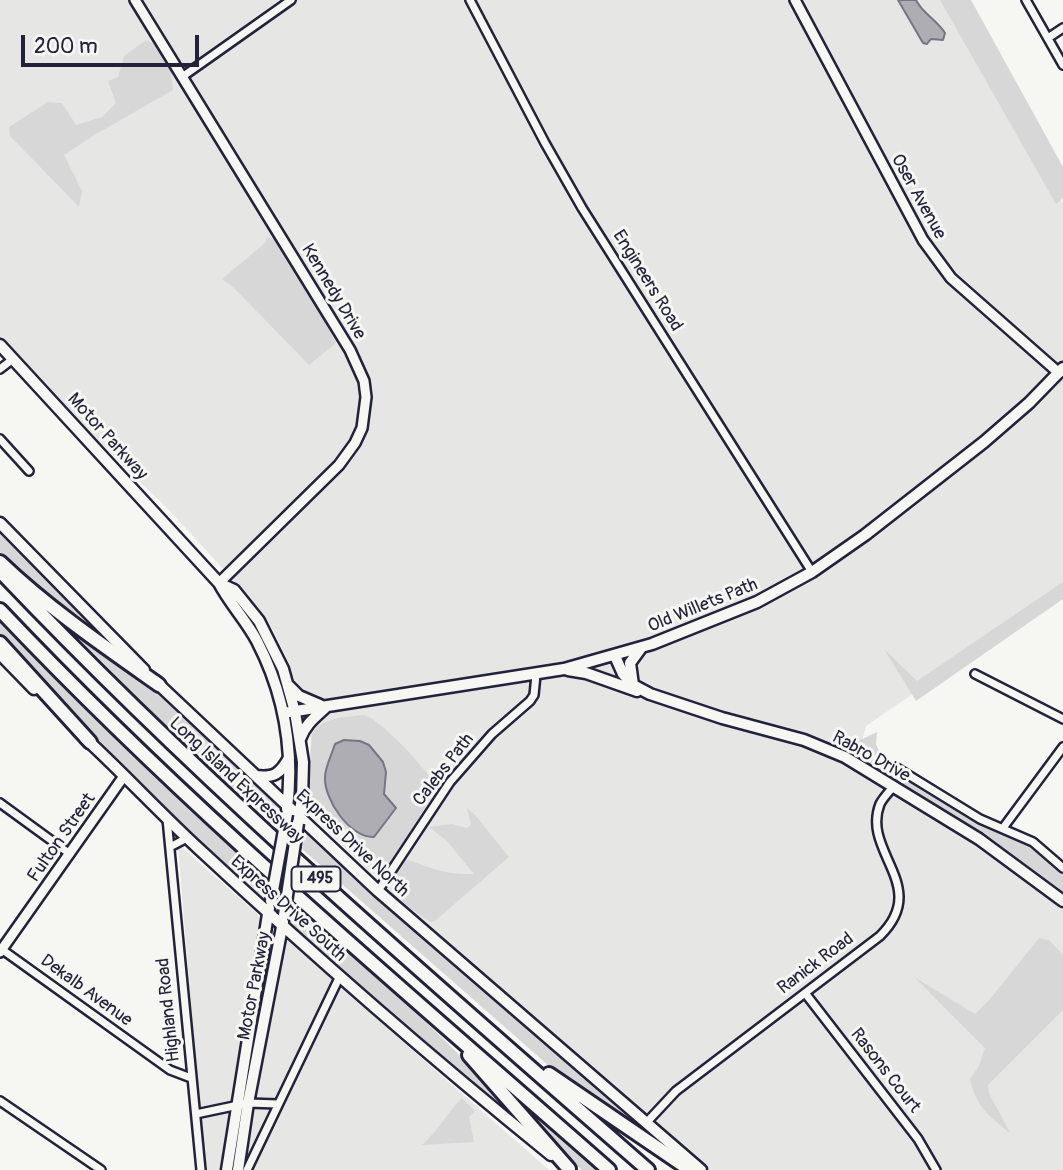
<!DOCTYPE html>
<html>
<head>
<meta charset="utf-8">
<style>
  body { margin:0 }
  #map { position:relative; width:1063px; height:1170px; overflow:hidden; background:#f6f6f2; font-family:Pangolin,sans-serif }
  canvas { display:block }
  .scale { position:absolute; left:21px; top:35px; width:178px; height:32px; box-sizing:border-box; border:4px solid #22223b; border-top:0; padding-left:9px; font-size:21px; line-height:24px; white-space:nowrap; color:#22223b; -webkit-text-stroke:5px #f6f6f2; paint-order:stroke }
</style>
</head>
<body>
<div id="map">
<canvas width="1063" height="1170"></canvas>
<div class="scale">200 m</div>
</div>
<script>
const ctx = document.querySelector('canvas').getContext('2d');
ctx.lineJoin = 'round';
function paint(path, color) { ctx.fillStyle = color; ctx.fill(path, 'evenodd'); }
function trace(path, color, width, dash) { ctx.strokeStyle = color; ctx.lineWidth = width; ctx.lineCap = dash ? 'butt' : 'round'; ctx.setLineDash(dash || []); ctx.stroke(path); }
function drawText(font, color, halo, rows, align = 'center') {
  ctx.font = font + ' Pangolin,sans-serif'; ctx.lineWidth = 6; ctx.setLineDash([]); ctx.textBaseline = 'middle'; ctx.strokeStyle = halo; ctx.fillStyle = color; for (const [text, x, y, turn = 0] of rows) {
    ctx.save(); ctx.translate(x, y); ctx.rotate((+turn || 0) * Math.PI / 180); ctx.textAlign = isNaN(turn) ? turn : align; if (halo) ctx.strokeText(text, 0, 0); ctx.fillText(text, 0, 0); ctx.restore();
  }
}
paint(new Path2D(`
  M0 0H958L1063 204V591L866 726 856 766 1002 860 1063 908V1170H710L393 894 306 811 311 740 289 663 272 628 250 598 170 511 0 345Z
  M178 844 549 1170H204Z`), '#e6e6e4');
paint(new Path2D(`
  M940 0H971L1063 167V198L1056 204Z
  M146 40 157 45 171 72 173 90 96 134 64 155 82 191 79 207 10 136 9 127 48 102 62 103 76 125 102 117 116 103 108 81 118 77 124 56Z
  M267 237 275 239 303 282 336 343 309 365 234 288 222 279 265 243Z
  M0 528 105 638 103 640 39 590 0 552Z
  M1063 582V599L916 701 884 649 917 681Z
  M42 602 162 695 274 803 278 807 276 826 206 765Z
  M0 621 89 713 254 869 255 874 266 884 264 899 183 828 99 745 0 637Z
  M364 715C379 718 431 773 437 788L389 865 378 872 367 866 310 810 308 796 312 734C322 717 346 717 364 715Z
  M877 732 876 744 881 756 1031 847 1063 875V894L1004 850 867 763 840 743H854Z
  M467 808 476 816 509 857 436 920 431 922C406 906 380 890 401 860L405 859C432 868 445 875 474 874L447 841 429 827 452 824 467 828 471 825Z
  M305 834H310L671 1151 613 1114 548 1065 302 849Z
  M293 908C376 972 453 1044 523 1122L521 1124 311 945 290 926Z
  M1039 938 1049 940 1063 955V1010L988 1085 989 1093 1010 1133C989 1116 976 1107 970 1079L979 1066 985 1048 914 977 975 1014 990 999Z
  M462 1098 475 1111 469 1117 474 1142 422 1145C438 1131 447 1113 462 1098Z
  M516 1100 598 1170H582L560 1152Z`), '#d7d7d7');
const water = new Path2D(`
  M898 0H916C922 13 937 20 945 33L943 40 931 39 927 44 923 43Z
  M344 740 360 741 369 745 383 762 386 772 384 794 396 808 374 837C350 838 324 800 325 777 325 767 332 754 335 744Z`);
paint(water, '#adadb3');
trace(water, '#757583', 2);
const minor = new Path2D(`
  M470 0 545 143 582 208 812 572
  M1026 0 1063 65
  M1048 38 1063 28
  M182 77 291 0
  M0 369 13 359
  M0 439 29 471
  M975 674 1063 719
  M897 768 980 819 1033 842 1063 868
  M0 803 70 854
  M167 819 201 1170
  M1003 828 1063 747
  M170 847 187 838
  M378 891 450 782 492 734 530 701 534 695 536 675
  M0 948 170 1070 191 1078
  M805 993 918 1139 936 1170
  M0 1101 101 1170
  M196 1114 248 1103 278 1104
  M647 1122 676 1091 880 936C931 886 861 852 880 804 883 798 889 792 893 787
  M247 1170 339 978`);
const tertiary = new Path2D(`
  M135 0 350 350 364 381 366 397 362 428 355 443 339 465 219 583
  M795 0 923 240 951 278 1059 373
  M0 952 124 776`);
const secondary = new Path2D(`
  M0 345 219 583C230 604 246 620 257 641 284 693 294 751 287 809
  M0 523 144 670
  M219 583 234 590 259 621 283 669 295 712 303 762 302 799 298 821
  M0 654 34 689
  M615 656 623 674 633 685 650 694 722 718 804 740 845 757 979 839 1063 901
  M568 670 586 673 637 691
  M155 681 378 891 701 1170
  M633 685 630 663 641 648
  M289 686 299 696 320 705
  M283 713 564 669 652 644 757 602 812 572 865 535 984 442 1029 403 1063 368
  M85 738C124 774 160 813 199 849 313 955 430 1057 551 1155
  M300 739C305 725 314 718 325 708
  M256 776C274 778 280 774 289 758
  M227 1170 269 908
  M238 1170 248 1103 283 922`);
const motorway = new Path2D(`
  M0 562C48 608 105 647 159 685
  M0 571C203 785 426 976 648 1170
  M0 610C190 811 402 988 609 1170
  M0 643 90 742
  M469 1055 569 1169
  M549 1074 690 1170`);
trace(minor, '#22223b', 12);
trace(tertiary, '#22223b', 14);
trace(secondary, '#22223b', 15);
trace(motorway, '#22223b', 18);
trace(minor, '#f6f6f2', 7);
trace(tertiary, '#f6f6f2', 9);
trace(secondary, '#f6f6f2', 10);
trace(motorway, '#f6f6f2', 12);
const secondaryBridge = new Path2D(`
  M271 901 287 814
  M284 915 298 823`);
trace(secondaryBridge, '#22223b', 15, []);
trace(secondaryBridge, '#f6f6f2', 10);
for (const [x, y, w] of [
  [316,879,49]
]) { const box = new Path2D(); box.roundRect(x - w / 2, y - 12.5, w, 25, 5); ctx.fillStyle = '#f6f6f2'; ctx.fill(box); trace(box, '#22223b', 2); }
drawText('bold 16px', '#22223b', null, [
  ["I 495",316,879]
]);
drawText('18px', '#22223b', '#f6f6f2', [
  ["Oser Avenue",918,197,61],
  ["Engineers Road",647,281,58],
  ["Kennedy Drive",333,292,59],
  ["Motor Parkway",107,437,48],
  ["Old Willets Path",703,606,-22],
  ["Rabro Drive",871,757,29],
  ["Calebs Path",444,770,-52],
  ["Long Island Expressway",236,781,43],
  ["Fulton Street",62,838,-55],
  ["Express Drive North",352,844,43],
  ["Express Drive South",288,909,42],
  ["Ranick Road",816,964,-37],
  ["Motor Parkway",255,986,-79],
  ["Dekalb Avenue",86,991,36],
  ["Highland Road",169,1010,-96],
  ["Rasons Court",885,1071,52]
]);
</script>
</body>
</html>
